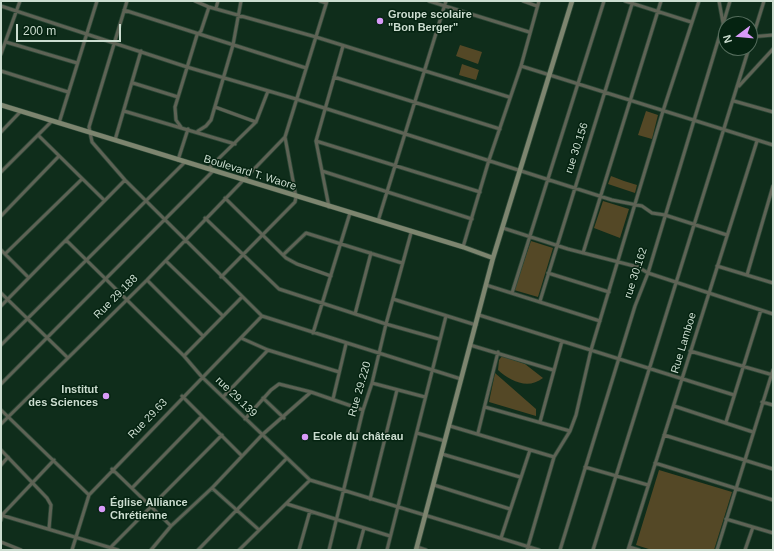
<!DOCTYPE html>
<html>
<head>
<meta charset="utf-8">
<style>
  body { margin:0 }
  #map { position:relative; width:774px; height:551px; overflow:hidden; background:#0f2d1b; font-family:Helvetica,sans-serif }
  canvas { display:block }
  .frame { position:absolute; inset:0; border:2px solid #ccddd0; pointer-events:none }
  .north { position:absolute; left:718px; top:16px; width:40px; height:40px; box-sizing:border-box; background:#052311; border:1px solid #556d5d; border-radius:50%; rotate:254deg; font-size:11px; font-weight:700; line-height:16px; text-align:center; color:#ccddd0 }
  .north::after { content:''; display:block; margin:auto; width:14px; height:18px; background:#d89af8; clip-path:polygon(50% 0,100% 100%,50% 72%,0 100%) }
  .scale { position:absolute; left:16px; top:24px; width:105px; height:18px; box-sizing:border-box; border:2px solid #ccddd0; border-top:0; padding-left:5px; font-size:12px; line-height:14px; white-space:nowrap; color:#ccddd0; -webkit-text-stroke:3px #052311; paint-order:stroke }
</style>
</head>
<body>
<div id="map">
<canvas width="774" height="551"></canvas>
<div class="frame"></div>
<div class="north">N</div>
<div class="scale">200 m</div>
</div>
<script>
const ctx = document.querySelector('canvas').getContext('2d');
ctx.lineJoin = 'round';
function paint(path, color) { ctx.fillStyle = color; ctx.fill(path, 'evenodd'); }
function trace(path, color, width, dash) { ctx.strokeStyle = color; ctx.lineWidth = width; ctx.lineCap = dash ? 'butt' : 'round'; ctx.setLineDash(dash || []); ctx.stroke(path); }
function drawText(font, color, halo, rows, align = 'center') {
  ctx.font = font + ' Helvetica,sans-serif'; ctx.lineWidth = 3; ctx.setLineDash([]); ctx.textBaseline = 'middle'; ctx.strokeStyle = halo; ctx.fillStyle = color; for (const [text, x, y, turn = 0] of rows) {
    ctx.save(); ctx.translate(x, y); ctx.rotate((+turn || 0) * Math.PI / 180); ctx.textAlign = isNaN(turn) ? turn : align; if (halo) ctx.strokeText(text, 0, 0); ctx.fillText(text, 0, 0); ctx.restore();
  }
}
paint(new Path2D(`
  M460 45 482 52 478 64 456 56Z
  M462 64 479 70 476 80 459 75Z
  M646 111 658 115 652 139 638 135Z
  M611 176 624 181 623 184 624 181 637 185 635 193 608 184Z
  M603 201 629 209 620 238 594 228Z
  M531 241 553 248 538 297 514 290Z
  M502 356 525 364 543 378C528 390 510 381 498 370L499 360Z
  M495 373 536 409V416L489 402Z
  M659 470 732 492 714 550H652L636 545Z`), '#544826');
const street = new Path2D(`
  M127 1 89 127 92 142 125 180 262 316 461 379
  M195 1 209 7 316 37 509 97
  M320 1 326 3
  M429 1 529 32
  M523 1 537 6
  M625 1 691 22
  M719 1 723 23 726 28
  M1 6 187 67 296 99 612 200 642 206 652 213 665 215 727 235
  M216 8 218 1
  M124 10 306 68
  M750 37 773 35
  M6 42 77 63
  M750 46 764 1
  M1 54 20 1
  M521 66 773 145
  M1 71 68 92
  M334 77 500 129
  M133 83 178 97
  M739 86 773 49
  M734 101 773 112
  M215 107 256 122
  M124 111 235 144
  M59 123 97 1
  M181 127 176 120 175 107 197 35 201 31 209 7
  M198 131 206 126 211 120 233 45 241 1
  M1 132 21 111
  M38 135 104 200
  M115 140 141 51
  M316 141 480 192
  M178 160 188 129
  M208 169 256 122 268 91
  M322 171 472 219
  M1 172 52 121
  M225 198 286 258 297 264 331 276
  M329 207 316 141 343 46
  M1 216 59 156
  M205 218 279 289 386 324 439 339
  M378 221 446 1
  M503 228 568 249 638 267 648 273 773 314
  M66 240 184 356 202 377 310 480 539 550
  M463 247 489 160 521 66 539 1
  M1 250 28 277
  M583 253 661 1
  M5 254 82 179
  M283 255 306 233 402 263
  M166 261 223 316
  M717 266 773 283
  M548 273 609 292
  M747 275 773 186
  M221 277 295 202 296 197 285 137 327 1
  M147 280 203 336
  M486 285 600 321
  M1 293 68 358
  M512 293 604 1
  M393 299 476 325
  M540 301 633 1
  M1 306 125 180
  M355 314 371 253
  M479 315 734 395
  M313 333 350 213
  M241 338 268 350 339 372
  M1 345 185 162
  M470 345 553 370
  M690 351 773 375
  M184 356 242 297
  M372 383 425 397
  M1 384 213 171
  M182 396 242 456
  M223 397 268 350
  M263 398 284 418
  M333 399 346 344
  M762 402 773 405
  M674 406 753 432
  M485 407 570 431
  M1 410 89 495
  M245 419 271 390 279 384 311 392
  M540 422 562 341
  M726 422 761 310
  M1 424 147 280 285 137
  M450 426 554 457
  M417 433 445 441
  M478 433 498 352
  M664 435 773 469
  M1 450 47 498 51 505 49 529
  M442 454 520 477
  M655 463 773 500
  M1 465 8 457
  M585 467 648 485
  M112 469 171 526
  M434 485 510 509
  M132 488 202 416
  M212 488 258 529
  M370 499 397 390
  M287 504 390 536
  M1 515 118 550
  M726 519 773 533
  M1 520 2 515 54 460
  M501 538 530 450
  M1 542 21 550
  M417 547 426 550
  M629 547 639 550
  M110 548 222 435
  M72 550 89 495 262 316
  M151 550 171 526 212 488 262 435 311 392 363 410
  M198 550 287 458
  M239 550 310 480
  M299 550 310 511
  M329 550 363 410 372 383 386 324 411 233
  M358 550 364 528
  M387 550 446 316
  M527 550 554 457 570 431 576 415 591 350 663 111 699 1
  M560 550 635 306 648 273 730 1
  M593 550 749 48
  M628 550 757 141
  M717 550 773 370
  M745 550 753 527`);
const secondary = new Path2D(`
  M1 105 463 247 493 258
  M416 550 493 258 572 1`);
trace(street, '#2d4938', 4.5);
trace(secondary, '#2d4938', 6);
trace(street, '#5e6355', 3);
trace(secondary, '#7d856f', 4.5);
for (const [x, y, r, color] of [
  [380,21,4,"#d89af8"],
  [106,396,4,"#d89af8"],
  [305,437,4,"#d89af8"],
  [102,509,4,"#d89af8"]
]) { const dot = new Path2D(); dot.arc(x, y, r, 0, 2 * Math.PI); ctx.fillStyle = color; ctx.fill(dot); trace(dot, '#052311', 1.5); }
drawText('bold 11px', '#ccddd0', '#052311', [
  ["Groupe scolaire",388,15],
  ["\"Bon Berger\"",388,28],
  ["Institut",98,390,"right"],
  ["des Sciences",98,403,"right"],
  ["Ecole du château",313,437],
  ["Église Alliance",110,503],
  ["Chrétienne",110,516]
], 'left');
drawText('11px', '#ccddd0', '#052311', [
  ["rue 30.156",577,148,-72],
  ["Boulevard T. Waore",250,173,17],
  ["rue 30.162",636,273,-72],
  ["Rue 29.188",116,297,-45],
  ["Rue Lamboe",684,343,-73],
  ["Rue 29.220",360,389,-74],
  ["rue 29.139",236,397,44],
  ["Rue 29.63",148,419,-46]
]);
</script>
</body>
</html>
